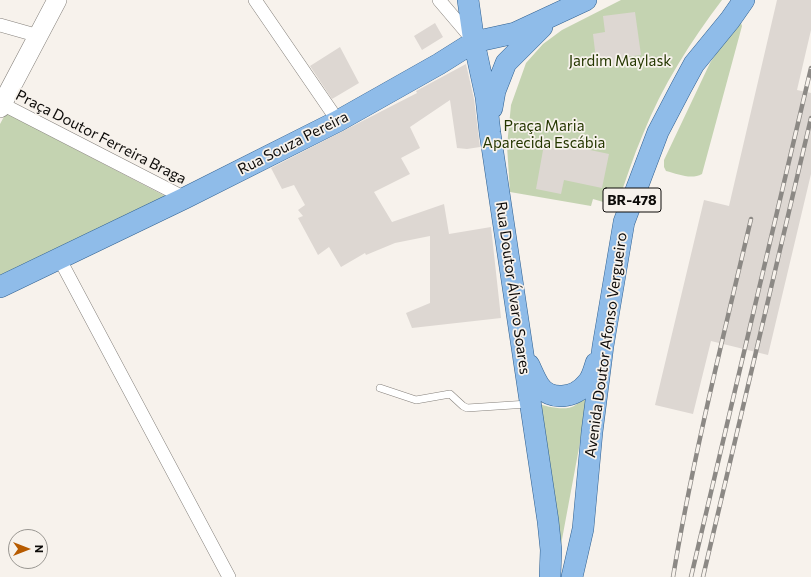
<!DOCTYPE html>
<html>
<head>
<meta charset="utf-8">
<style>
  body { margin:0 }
  #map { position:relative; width:811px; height:577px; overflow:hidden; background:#f7f2ec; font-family:Commissioner,sans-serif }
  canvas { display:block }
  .north { position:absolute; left:8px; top:529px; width:40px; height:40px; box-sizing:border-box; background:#f7f2ec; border:1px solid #999691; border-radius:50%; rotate:90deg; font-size:11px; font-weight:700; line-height:16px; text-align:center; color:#0d0b09 }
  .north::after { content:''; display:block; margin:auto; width:14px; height:18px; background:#b75b00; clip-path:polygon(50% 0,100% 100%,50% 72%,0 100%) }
</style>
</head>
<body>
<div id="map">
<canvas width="811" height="577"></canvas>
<div class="north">N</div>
</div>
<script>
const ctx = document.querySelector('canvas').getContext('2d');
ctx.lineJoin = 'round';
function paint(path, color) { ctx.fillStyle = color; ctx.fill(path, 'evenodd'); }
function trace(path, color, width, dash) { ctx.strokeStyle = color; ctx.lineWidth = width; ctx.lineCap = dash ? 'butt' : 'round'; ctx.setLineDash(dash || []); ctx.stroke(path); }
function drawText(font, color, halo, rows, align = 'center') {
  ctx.font = font + ' Commissioner,sans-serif'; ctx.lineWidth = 3.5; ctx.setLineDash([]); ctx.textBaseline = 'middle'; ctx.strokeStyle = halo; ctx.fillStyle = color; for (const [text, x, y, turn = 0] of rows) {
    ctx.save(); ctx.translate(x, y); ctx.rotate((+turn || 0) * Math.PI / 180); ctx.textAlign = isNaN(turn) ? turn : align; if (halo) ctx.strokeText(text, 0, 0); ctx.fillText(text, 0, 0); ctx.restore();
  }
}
paint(new Path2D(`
  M621 0H722C691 41 662 86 643 134 633 157 625 182 617 206L593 199 591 206 510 192 507 146 511 105 526 63 543 44 562 30Z
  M737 22 741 23 742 26 702 174C691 180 678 174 666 171L664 167V160L710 63Z
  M6 113 169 198 0 278V124Z
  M589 394 555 577 537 403C546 407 566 411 574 406 579 403 584 398 589 394Z`), '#c4d3b1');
paint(new Path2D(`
  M777 0H811V30L797 90 811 93V174L768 355 711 341 693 414 655 405 704 200 729 206Z
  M635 12 641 55 616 58 617 65 597 68 593 34 605 32 603 16Z
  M435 23 443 37 422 50 414 36Z
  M340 47 359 83 332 99 310 66Z
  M466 64 474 99 480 147 467 149 457 148 450 100 410 127 420 148 401 158 410 174 374 192 392 222 444 204 449 234 491 227 501 318 412 328 406 313 430 303V236L395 243 366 255 365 253 341 267 329 247 318 255 298 218 303 216 298 210 305 205 294 185 282 189 271 168 417 93 416 91Z
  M545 139 571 144V146L609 154 602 188 564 180 561 194 536 189Z`), '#ddd7d2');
const lane = new Path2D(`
  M380 388 416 400 450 394 463 406 467 408 528 404`);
const street = new Path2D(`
  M255 0 338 121
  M439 0 473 40
  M0 25 39 36
  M2 104 185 198
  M59 258 229 577`);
const secondary = new Path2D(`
  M0 108 57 0`);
const primary = new Path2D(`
  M468 0 474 42 486 97 490 133 548 521 551 550 550 577
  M492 108 495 91 506 63 542 27
  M0 287 185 198 338 121 439 64 474 42 515 33 586 0
  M529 365C532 371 535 379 539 385 550 402 575 398 587 383 592 378 594 369 596 363
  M572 577 583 529 592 432 603 346 624 222 658 132 681 88 694 64 730 20 744 0`);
trace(lane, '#85807b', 8);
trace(street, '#85807b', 14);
trace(secondary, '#85807b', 20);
trace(primary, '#316191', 22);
trace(lane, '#fff', 7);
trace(street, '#fff', 13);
trace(secondary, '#fff', 19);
trace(primary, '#8fbce9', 21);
const rail = new Path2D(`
  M673 577C693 457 723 338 751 219
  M691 577 811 68
  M703 577 811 118`);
trace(rail, '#8c8985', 4.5);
trace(rail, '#f7f2ec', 3, [9]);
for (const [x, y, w] of [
  [632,200,58]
]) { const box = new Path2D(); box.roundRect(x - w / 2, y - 12, w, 24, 3); ctx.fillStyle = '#f7f2ec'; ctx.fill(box); trace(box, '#0d0b09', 1); }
drawText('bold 14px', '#0d0b09', null, [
  ["BR-478",632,200]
]);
drawText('15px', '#253700', '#f7f2ec', [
  ["Jardim Maylask",620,61],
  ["Praça Maria",544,126],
  ["Aparecida Escábia",544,143]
]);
drawText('15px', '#0d0b09', '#f7f2ec', [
  ["Praça Doutor Ferreira Braga",101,137,27],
  ["Rua Souza Pereira",293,143,-27],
  ["Rua Doutor Álvaro Soares",513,288,82],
  ["Avenida Doutor Afonso Vergueiro",606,345,-82]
]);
</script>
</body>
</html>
